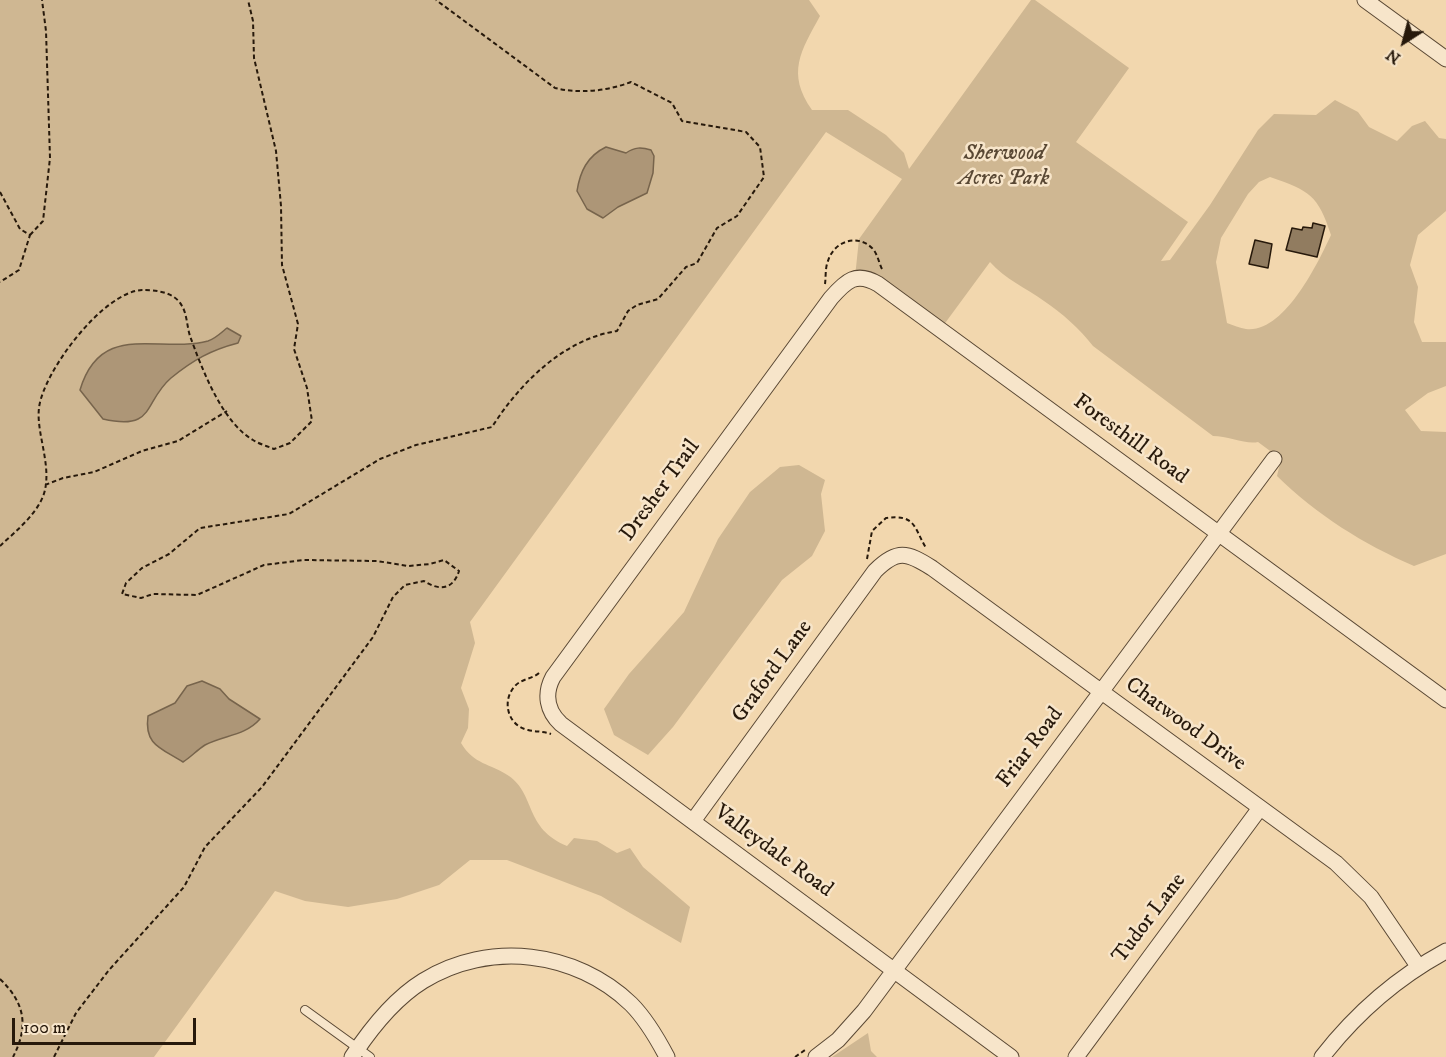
<!DOCTYPE html>
<html>
<head>
<meta charset="utf-8">
<style>
  body { margin:0 }
  #map { position:relative; width:1446px; height:1057px; overflow:hidden; background:#f2d7ae; font-family:"IM FELL DW Pica",serif }
  canvas { display:block }
  .north { position:absolute; left:1374px; top:12px; width:60px; height:60px; -webkit-text-stroke:4px #f7e5ca; paint-order:stroke; rotate:216deg; font-size:16px; font-weight:700; line-height:24px; text-align:center; color:#27190b }
  .north::after { content:''; display:block; margin:auto; width:21px; height:27px; background:#27190b; clip-path:polygon(50% 0,100% 100%,50% 72%,0 100%) }
  .scale { position:absolute; left:12px; top:1018px; width:184px; height:27px; box-sizing:border-box; border:3px solid #27190b; border-top:0; padding-left:8px; font-size:18px; line-height:21px; white-space:nowrap; color:#27190b; -webkit-text-stroke:4px #f7e5ca; paint-order:stroke }
</style>
</head>
<body>
<div id="map">
<canvas width="1446" height="1057"></canvas>
<div class="north">N</div>
<div class="scale">100 m</div>
</div>
<script>
const ctx = document.querySelector('canvas').getContext('2d');
ctx.lineJoin = 'round';
function paint(path, color) { ctx.fillStyle = color; ctx.fill(path, 'evenodd'); }
function trace(path, color, width, dash) { ctx.strokeStyle = color; ctx.lineWidth = width; ctx.lineCap = dash ? 'butt' : 'round'; ctx.setLineDash(dash || []); ctx.stroke(path); }
function drawText(font, color, halo, rows, align = 'center') {
  ctx.font = font + ' "IM FELL DW Pica",serif'; ctx.lineWidth = 5; ctx.setLineDash([]); ctx.textBaseline = 'middle'; ctx.strokeStyle = halo; ctx.fillStyle = color; for (const [text, x, y, turn = 0] of rows) {
    ctx.save(); ctx.translate(x, y); ctx.rotate((+turn || 0) * Math.PI / 180); ctx.textAlign = isNaN(turn) ? turn : align; if (halo) ctx.strokeText(text, 0, 0); ctx.fillText(text, 0, 0); ctx.restore();
  }
}
paint(new Path2D(`
  M0 0H809L820 16C801 51 786 73 812 110H848L886 135 904 153 909 169 1031 0H1035L1129 68 1076 142 1188 222 1161 261 1170 260 1210 205 1258 130 1274 114 1316 115 1335 100 1358 112 1369 127 1397 141 1412 126 1425 121 1439 138 1446 139V211L1418 235 1410 265 1418 287 1414 322 1422 342H1446V386L1428 393 1405 410 1421 431 1446 432V554L1414 566C1363 544 1317 515 1277 476L1281 459 1258 442C1247 445 1228 436 1213 436L1093 346C1080 329 1062 313 1044 301 1026 288 1005 279 990 262L940 330 855 277 859 239 902 179 826 132 470 622 475 643 461 688 469 709 468 728 461 743C474 765 490 763 509 776 536 795 524 828 567 846L574 838 597 841 617 853 630 848 643 867 690 907 681 943 601 896 507 860H470L439 885 397 899 348 907 305 901 275 891 154 1057H0ZM1270 177C1310 191 1318 195 1331 235 1318 263 1284 334 1246 329 1240 328 1233 325 1227 323L1216 262 1221 238 1248 194 1259 182Z
  M799 465 825 480 821 494 825 531 812 556 782 580 673 727 648 755 614 735 604 709 629 674 684 612 718 539 750 492 780 467Z
  M868 1033 871 1051 877 1057H832Z`), '#cfb792');
const water = new Path2D(`
  M606 147 626 153C635 147 641 147 651 150L654 156 653 173 647 193 618 207 603 218 587 209 577 191C580 172 587 156 606 147Z
  M227 328 241 336 238 343C211 350 193 360 171 378 143 402 156 431 103 419L80 390C101 320 158 354 208 341 215 339 222 332 227 328Z
  M202 681 220 689 229 699 260 719C245 736 224 735 205 745 197 750 191 757 183 762 161 748 144 745 148 716L175 703 187 686Z`);
paint(water, '#ad9677');
trace(water, '#77644c', 1.5);
const building = new Path2D(`
  M1313 223 1325 226 1317 257 1286 250 1292 228 1302 230 1303 227 1312 228Z
  M1255 240 1272 244 1268 268 1249 264Z`);
paint(building, '#917c60');
trace(building, '#27190b', 1.5);
const service = new Path2D(`
  M305 1010 370 1057`);
const minor = new Path2D(`
  M1365 0 1446 59
  M693 821 875 571C897 549 907 552 932 568L1336 863 1371 897 1418 966
  M352 1057C371 1028 394 999 423 981 489 940 576 951 631 1004 646 1019 657 1038 667 1057
  M816 1057 838 1040 864 1011 1274 459
  M1011 1057 561 724C547 711 544 694 553 677L831 298C846 281 856 271 878 284L1446 700
  M1076 1057 1260 808
  M1322 1057C1357 1012 1396 978 1446 951`);
trace(service, '#5a4834', 10);
trace(minor, '#5a4834', 17);
trace(new Path2D(`
  M0 192 20 229 30 235 19 270 0 282
  M30 235 43 221 50 158 46 31 42 0
  M825 284C826 277 825 268 828 261 834 241 858 233 873 249 878 255 879 264 883 271
  M45 485 63 478 94 472 142 451 178 441 227 411
  M0 546C16 531 40 512 45 490 51 463 36 432 39 408 43 372 103 292 142 290 156 290 175 292 182 306 187 314 187 327 190 336 202 369 222 422 253 440 259 444 267 446 274 449L290 443 312 421 307 388 294 349 298 324 282 265 281 206 276 151 254 58 253 21 248 0
  M867 559 872 531 886 518C916 514 914 528 926 548
  M539 673C532 679 521 679 515 686 501 701 508 726 528 730 536 732 543 731 551 734
  M0 979C25 1003 29 1026 13 1057
  M54 1057 76 1013 109 970 184 887 205 847 262 787 373 637 393 597 405 585 424 581C439 591 453 590 459 571L444 560 430 564 408 566 377 561 304 560 264 565 197 595 153 594 141 598 122 594 126 583 142 568 169 554 200 528 289 514 380 459 416 445 492 427C520 383 564 339 617 331L628 311 637 305 658 299 686 267 697 263 717 228 737 216 764 177 760 147 746 132 682 121 672 103 631 82C607 91 580 94 555 88L436 0
  M795 1057 805 1050`), '#27190b', 2, [4.5, 3]);
trace(service, '#f7e5ca', 8);
trace(minor, '#f7e5ca', 15);
drawText('italic 22px', '#594834', '#f7e5ca', [
  ["Sherwood",1004,154],
  ["Acres Park",1004,179]
]);
drawText('22px', '#27190b', '#f7e5ca', [
  ["Foresthill Road",1130,440,36],
  ["Dresher Trail",661,491,-54],
  ["Graford Lane",773,672,-54],
  ["Chatwood Drive",1185,725,36],
  ["Friar Road",1031,748,-53],
  ["Valleydale Road",773,852,36],
  ["Tudor Lane",1150,919,-53]
]);
</script>
</body>
</html>
